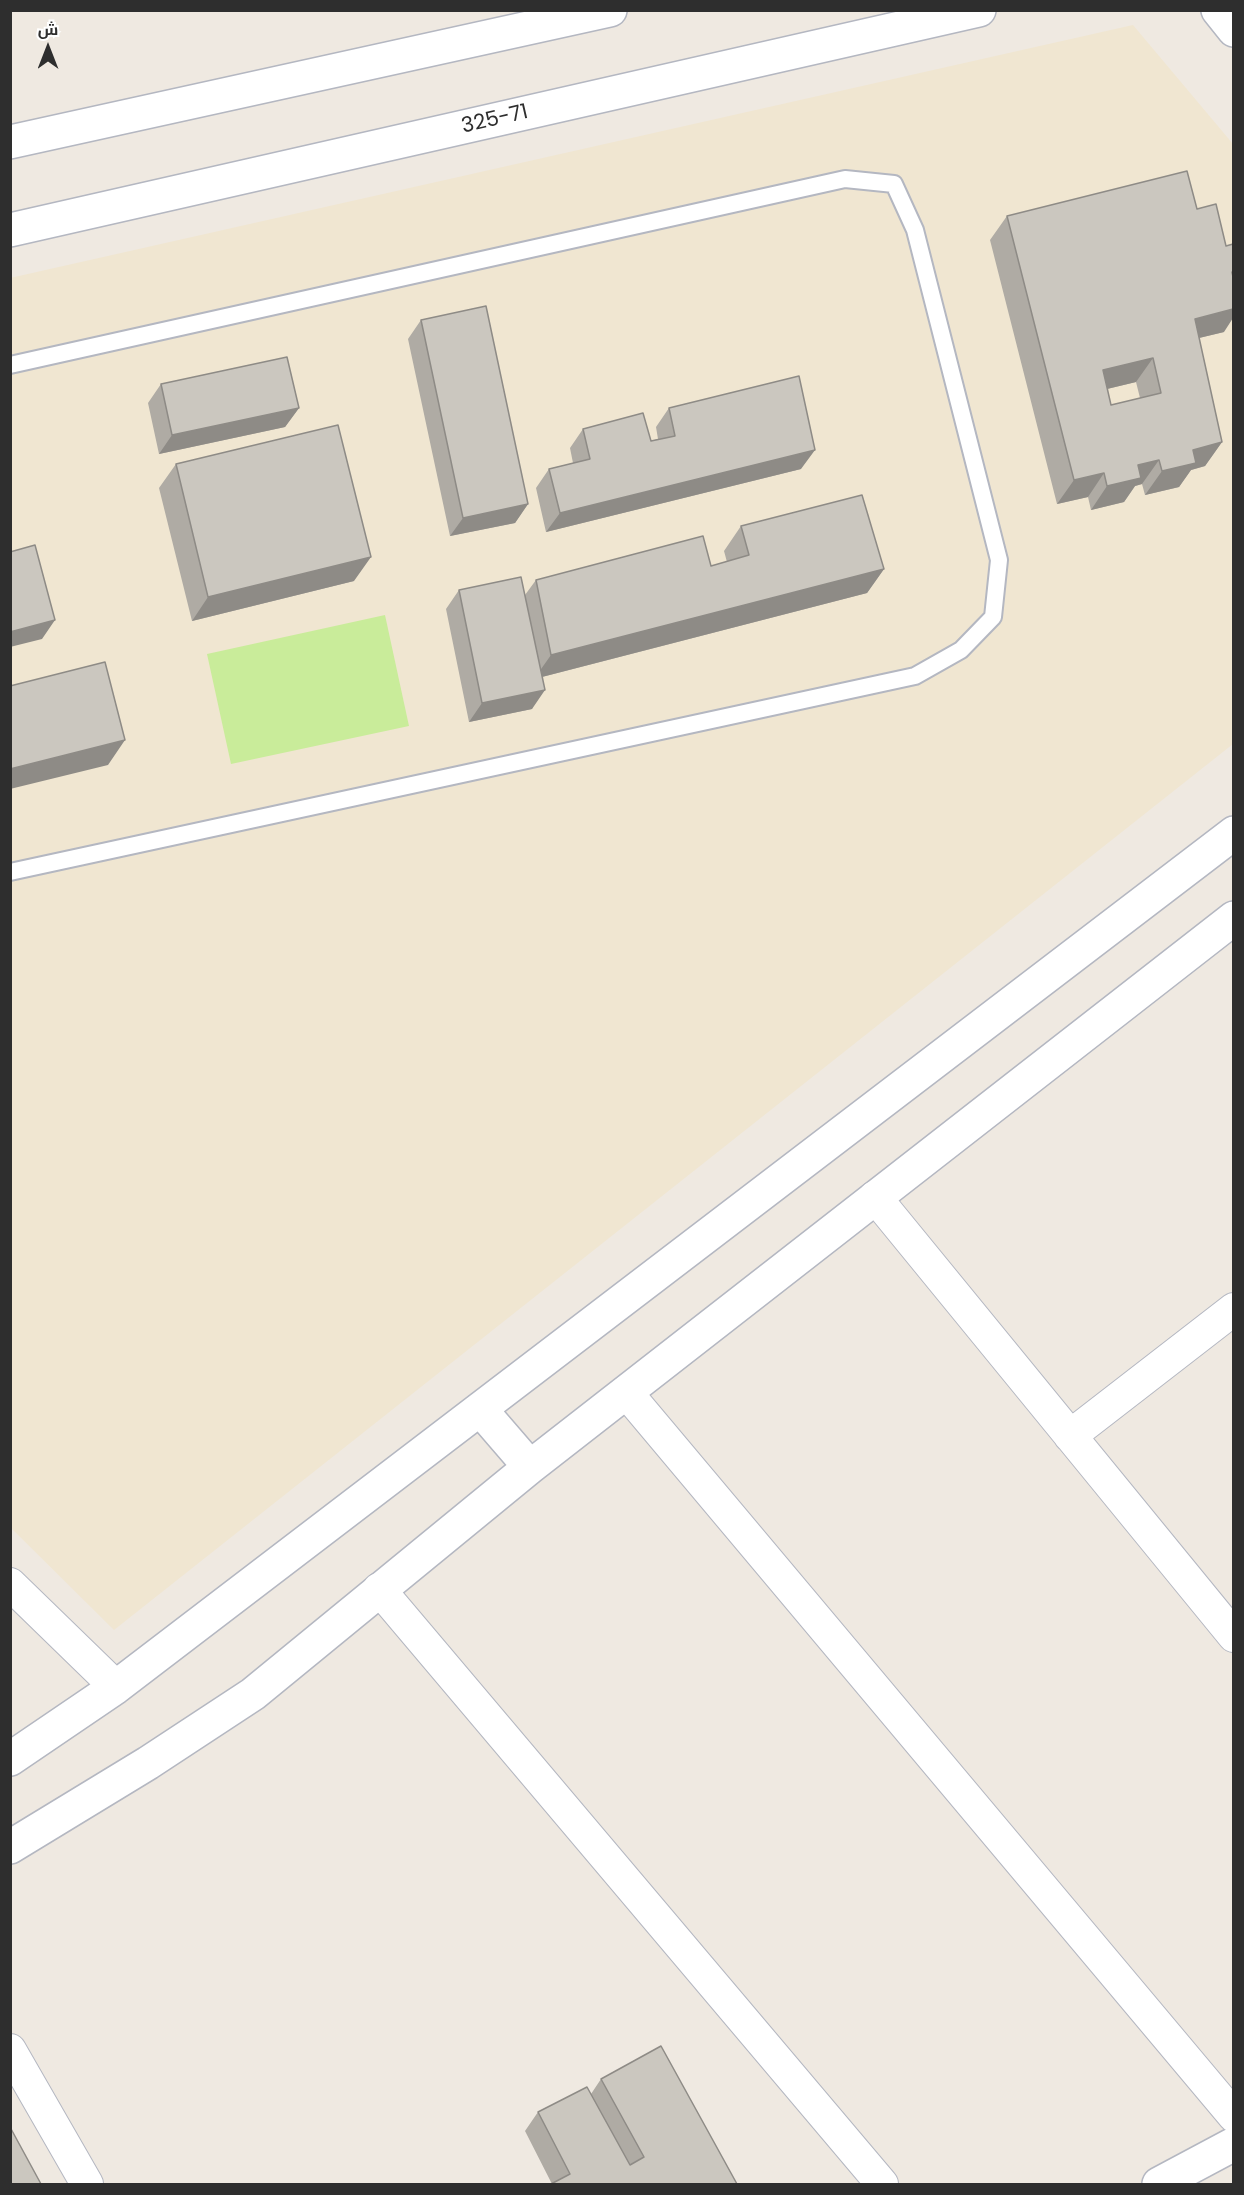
<!DOCTYPE html>
<html>
<head>
<meta charset="utf-8">
<style>
  body { margin:0 }
  #map { position:relative; width:1244px; height:2195px; overflow:hidden; background:#efe9e1; font-family:Poppins,Cairo,sans-serif }
  canvas { display:block }
  .frame { position:absolute; inset:0; border:12px solid #2e2e2e; pointer-events:none }
  .north { position:absolute; left:18px; top:18px; width:60px; height:60px; -webkit-text-stroke:4px #fff; paint-order:stroke; rotate:0deg; font-size:16px; font-weight:700; line-height:24px; text-align:center; color:#2e2e2e }
  .north::after { content:''; display:block; margin:auto; width:21px; height:27px; background:#2e2e2e; clip-path:polygon(50% 0,100% 100%,50% 72%,0 100%) }
</style>
</head>
<body>
<div id="map">
<canvas width="1244" height="2195"></canvas>
<div class="frame"></div>
<div class="north">ش</div>
</div>
<script>
const ctx = document.querySelector('canvas').getContext('2d');
ctx.lineJoin = 'round';
function paint(path, color) { ctx.fillStyle = color; ctx.fill(path, 'evenodd'); }
function trace(path, color, width, dash) { ctx.strokeStyle = color; ctx.lineWidth = width; ctx.lineCap = dash ? 'butt' : 'round'; ctx.setLineDash(dash || []); ctx.stroke(path); }
function drawText(font, color, halo, rows, align = 'center') {
  ctx.font = font + ' Poppins,sans-serif'; ctx.lineWidth = 4.5; ctx.setLineDash([]); ctx.textBaseline = 'middle'; ctx.strokeStyle = halo; ctx.fillStyle = color; for (const [text, x, y, turn = 0] of rows) {
    ctx.save(); ctx.translate(x, y); ctx.rotate((+turn || 0) * Math.PI / 180); ctx.textAlign = isNaN(turn) ? turn : align; if (halo) ctx.strokeText(text, 0, 0); ctx.fillText(text, 0, 0); ctx.restore();
  }
}
paint(new Path2D(`
  M1133 25 1233 144V744L114 1630 11 1528 10 278Z`), '#f0e6d1');
paint(new Path2D(`
  M385 615 409 726 231 764 207 654Z`), '#c9ec9a');
const lane = new Path2D(`
  M10 365 845 179 894 184 915 230 999 560 993 617 961 650 915 676 10 872`);
const street = new Path2D(`
  M875 1197 1234 1636
  M626 1392 1234 2116
  M1070 1436 1234 1309
  M10 1584 116 1687
  M379 1589 882 2184
  M10 2050 87 2184`);
const secondary = new Path2D(`
  M1218 10 1234 30
  M10 142 610 10
  M10 230 979 10
  M480 1409 530 1467
  M10 1759 116 1687 1234 833
  M10 1847 148 1763 253 1694 530 1467 1234 918
  M1159 2184 1234 2144`);
trace(lane, '#b4b7c1', 20);
trace(street, '#b4b7c1', 34);
trace(secondary, '#b4b7c1', 36);
trace(lane, '#fff', 16);
trace(street, '#fff', 32);
trace(secondary, '#fff', 33);
paint(new Path2D(`
  M1007 216 1224 332 1199 338 1222 442 1205 466 1191 470 1179 487 1145 495 1142 484 1135 486 1124 502 1091 510 1088 497 1057 504 990 240ZM1136 382 1140 398 1111 405 1107 389Z
  M421 320 528 504 515 523 450 536 408 339Z
  M161 384 299 408 285 427 159 454 148 403Z
  M669 408 801 469 546 532 536 488 549 469 573 463 570 448 583 429 651 441 658 439 656 427Z
  M176 464 354 581 192 621 159 488Z
  M741 526 884 569 867 593 542 677 532 709 469 722 446 609 459 590 525 595 536 580 711 566 727 562 724 551Z
  M601 2079 737 2184H552L525 2131 538 2112 591 2094Z`), '#afaba4');
paint(new Path2D(`
  M1233 309V318L1224 332 1178 343 1195 319Z
  M1153 358 1136 382 1086 394 1103 370Z
  M299 408 285 427 159 454 172 435Z
  M1222 442 1205 466 1191 470 1179 487 1145 495 1162 471 1193 450Z
  M815 450 801 469 546 532 560 513Z
  M1159 460 1142 484 1135 486 1124 502 1091 510 1107 486 1138 465Z
  M1104 473 1088 497 1057 504 1074 480Z
  M528 504 515 523 450 536 463 518Z
  M371 557 354 581 192 621 208 597Z
  M884 569 867 593 534 679 551 655Z
  M55 620 42 639 10 647V632Z
  M545 690 532 709 469 722 482 703Z
  M125 740 108 765 10 789V769Z`), '#8e8b86');
const building = new Path2D(`
  M1187 171 1197 209 1216 204 1226 246 1233 244V272H1232L1233 277V309L1195 319 1222 442 1193 450 1196 463 1162 471 1159 460 1138 465 1141 478 1107 486 1104 473 1074 480 1007 216ZM1153 358 1161 393 1111 405 1103 370Z
  M486 306 528 504 463 518 421 320Z
  M287 357 299 408 172 435 161 384Z
  M799 376 815 450 560 513 549 469 590 459 583 429 643 413 651 441 675 436 669 408Z
  M338 425 371 557 208 597 176 464Z
  M862 495 884 569 551 655 536 580 703 536 711 566 749 555 741 526Z
  M35 545 55 620 10 632V552Z
  M521 577 545 690 482 703 459 590Z
  M105 662 125 740 10 769V686Z
  M661 2046 737 2184H551L570 2174 538 2112 587 2087 630 2165 644 2157 601 2079Z
  M10 2127 41 2184H10Z`);
paint(building, '#cbc7bf');
trace(building, '#8e8b86', 1.5);
drawText('21px', '#2e2e2e', '#fff', [
  ["325-71",495,120,-13]
]);
</script>
</body>
</html>
